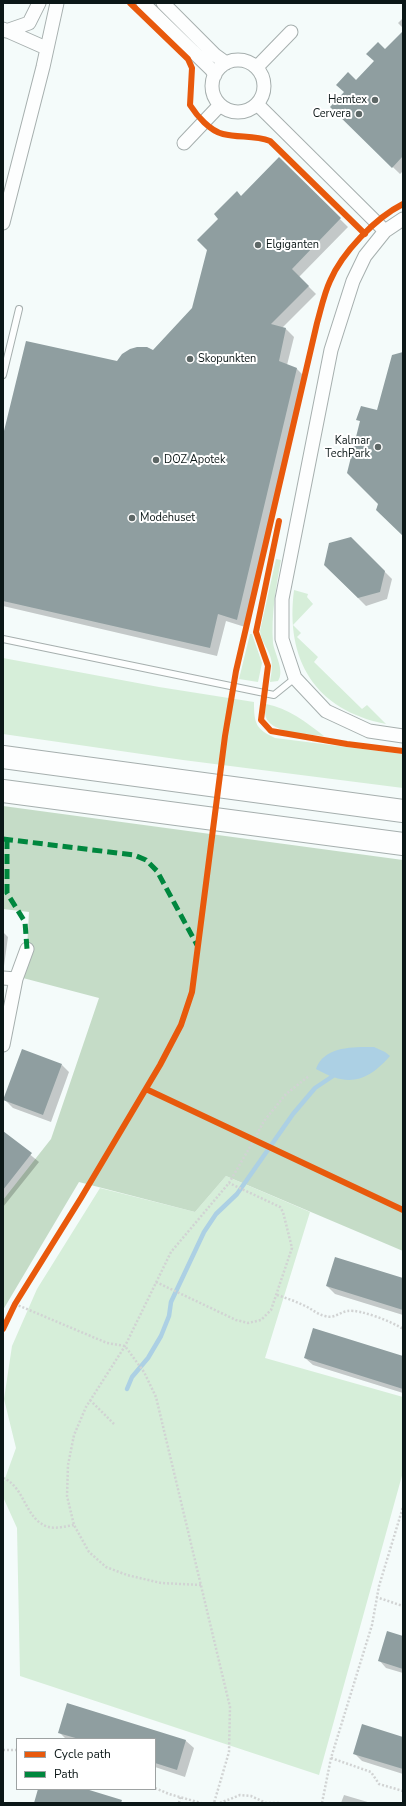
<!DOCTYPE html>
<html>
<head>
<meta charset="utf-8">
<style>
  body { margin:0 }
  #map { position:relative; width:406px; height:1806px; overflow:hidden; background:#f4fbfa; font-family:"Nunito Sans",sans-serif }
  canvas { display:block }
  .frame { position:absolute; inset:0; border:4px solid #0b1717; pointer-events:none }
  .legend { position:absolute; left:16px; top:1738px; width:140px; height:52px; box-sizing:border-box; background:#fff; border:1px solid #9da2a2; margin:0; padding:5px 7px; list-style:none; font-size:12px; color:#0b1717 }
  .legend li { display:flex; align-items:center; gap:8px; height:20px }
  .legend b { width:20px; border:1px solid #9da2a2 }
</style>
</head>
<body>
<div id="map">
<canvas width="406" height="1806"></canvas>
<div class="frame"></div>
<ul class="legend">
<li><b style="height:5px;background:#e8590c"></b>Cycle path</li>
<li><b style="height:5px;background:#00873e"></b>Path</li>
</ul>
</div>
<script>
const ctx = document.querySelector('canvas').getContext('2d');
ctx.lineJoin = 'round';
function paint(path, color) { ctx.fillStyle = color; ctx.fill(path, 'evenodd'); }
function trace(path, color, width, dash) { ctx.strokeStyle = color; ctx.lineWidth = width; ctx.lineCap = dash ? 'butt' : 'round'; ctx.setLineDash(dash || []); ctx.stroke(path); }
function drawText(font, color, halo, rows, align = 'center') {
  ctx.font = font + ' "Nunito Sans",sans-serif'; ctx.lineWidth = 4; ctx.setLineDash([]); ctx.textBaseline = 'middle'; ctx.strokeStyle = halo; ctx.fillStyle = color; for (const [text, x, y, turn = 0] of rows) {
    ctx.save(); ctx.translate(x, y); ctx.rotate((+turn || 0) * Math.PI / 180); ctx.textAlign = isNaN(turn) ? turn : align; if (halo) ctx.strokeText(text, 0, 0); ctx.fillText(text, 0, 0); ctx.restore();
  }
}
paint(new Path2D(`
  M276 559 281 560C276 587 271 615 273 643 275 655 285 671 278 681L270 682C271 675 273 667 271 659 269 649 261 642 260 631Z
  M294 590 308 594 307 597 313 604 293 625 301 633 297 637 318 657 314 662 362 709 367 705 386 724C315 710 285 660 294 590Z
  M250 634H252L262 663 258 682 239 679Z
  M3 658 159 687 254 702C254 724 256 729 275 738L403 754V788L183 760 3 734Z
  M266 704C288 708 306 722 324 736 309 734 266 734 265 713 265 710 266 707 266 704Z
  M226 1176 310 1212 265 1358 403 1397V1472L319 1775 20 1676 17 1528 3 1497V1484L16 1448 4 1399 12 1346 37 1289 100 1188 195 1212Z`), '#d6eed9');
paint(new Path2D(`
  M3 806 403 860V1251L226 1176 195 1212 79 1182 3 1310V1200L51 1139 99 998 23 978 27 949 29 912 3 909Z`), '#c5dcc7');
paint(new Path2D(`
  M374 1047 385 1052 390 1056C366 1083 348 1087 316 1069 324 1046 353 1047 374 1047Z`), '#acd0e4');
paint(new Path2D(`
  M403 18V28L398 23Z
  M403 32V171L400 174 331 107Z
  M279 159 348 227 299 277 316 294 282 328 286 329 294 337 287 365 297 369 304 376 245 627 226 621 217 656 3 606V439L118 362 153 352 193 308 241 197Z
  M351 538 392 579 387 599 366 606 325 565Z
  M3 932 8 937 4 966H3Z
  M62 1065 69 1072 51 1122 13 1108 6 1101Z
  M3 1132 39 1162 3 1207Z
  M403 1279V1315L335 1294 327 1286Z
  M403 1357V1393L313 1365 305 1358Z
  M403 1637V1673L386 1668 379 1660Z
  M68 1704 186 1741 194 1748 185 1777 155 1767V1739H66L59 1732Z
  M403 1738V1774L362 1761 354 1753Z
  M344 1795 371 1803H341Z`), '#0003');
trace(new Path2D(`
  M127 1389 132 1377 148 1358 161 1336 169 1316 171 1302 204 1232 216 1214 237 1194 293 1114 315 1088 333 1076`), '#acd0e4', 4.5);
paint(new Path2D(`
  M403 31V156L392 168 330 107 344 92 336 85 348 72 356 80 374 61 366 54 378 42 385 49Z
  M279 157 341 218 292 269 309 286 271 324 286 328 279 361 297 368 237 620 218 614 210 648 3 601V435L26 341 117 361 122 354 130 349 137 347H147L153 350 192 308 207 250 197 240 218 219 214 214 237 191 241 196Z
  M403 352V536L376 510 378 504 347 473 360 421 356 420 361 406 377 410 392 355Z
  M351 537 385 571 380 592 358 598 324 565 329 543Z
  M22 1049 62 1064 43 1115 3 1100Z
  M3 1131 32 1153 3 1190Z
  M335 1257 403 1278V1310L326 1286Z
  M313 1328 403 1356V1389L304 1358Z
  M387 1631 403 1636V1669L378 1661Z
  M67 1703 186 1740 177 1770 155 1763V1739H79L58 1733Z
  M362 1724 403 1737V1769L353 1754Z
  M38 1789H86L122 1800 121 1803H34Z`), '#8f9ea0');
const service = new Path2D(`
  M3 375 19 309
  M3 639 274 695 295 678`);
const minor = new Path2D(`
  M143 3 211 69 215 75
  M163 3 215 55 226 63
  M3 29 46 48
  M6 31 29 23 39 3
  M212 86a26 26 0 1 1 52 0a26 26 0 1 1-52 0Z
  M257 67 291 32
  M257 104 385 231
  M184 143 220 105
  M403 219 385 231 365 256 353 281 331 350 282 599V639L295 678 326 711 369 731 403 736
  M3 223 43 67 57 3
  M3 978 16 979
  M3 1045 16 979 27 949`);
const motorway = new Path2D(`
  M3 757 403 811
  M3 791 403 844`);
trace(service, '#a6afae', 8);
trace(minor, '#a6afae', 15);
trace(motorway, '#a6afae', 24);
trace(new Path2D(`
  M156 1282 236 1320 248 1323 261 1320 271 1310 292 1248 283 1212 280 1207 229 1183
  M277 1295C286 1298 295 1301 303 1305 311 1308 316 1314 325 1316 335 1319 339 1312 348 1311 360 1309 393 1322 403 1329
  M15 1304 107 1343 125 1346 144 1372 156 1397 230 1707 229 1752 214 1803
  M90 1400 114 1424
  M3 1478C25 1486 25 1521 49 1527 56 1529 67 1526 74 1525
  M201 1585 161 1583 127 1575 106 1567 89 1552 74 1525 67 1496 68 1465 74 1435 86 1407 125 1346 171 1252 229 1183 254 1140 264 1121 286 1094 309 1076
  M376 1597 403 1606
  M3 1750H17
  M331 1758 371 1772 379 1784 403 1791
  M155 1788 169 1794 201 1803
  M179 1803 180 1797
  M220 1803 240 1795 251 1796 266 1803H280
  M322 1803 331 1758 372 1625 379 1586 403 1507`), '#d1d3d3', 2.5, [2, 2]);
trace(service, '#fdfefe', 6);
trace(minor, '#fdfefe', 13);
trace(motorway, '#fdfefe', 22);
trace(new Path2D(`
  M3 839 134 855 146 860 157 871 197 945
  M7 839V893L25 922 27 949`), '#00873e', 5, [10, 5]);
trace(new Path2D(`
  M130 3 188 59 192 68 190 105C197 116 210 131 223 134 239 138 254 135 270 141L365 234
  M279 521 256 632 268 666 261 720 271 731 347 744 403 751
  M146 1089 403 1210
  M3 1329 15 1304 81 1198 160 1065 181 1025 192 992 225 736 236 671 317 323C321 309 324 294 330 281 342 253 375 218 403 204`), '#e8590c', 6);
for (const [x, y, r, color] of [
  [375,100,4,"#5d6766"],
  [359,114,4,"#5d6766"],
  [258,245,4,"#5d6766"],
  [190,359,4,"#5d6766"],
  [378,447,4,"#5d6766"],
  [156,460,4,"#5d6766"],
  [132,518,4,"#5d6766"]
]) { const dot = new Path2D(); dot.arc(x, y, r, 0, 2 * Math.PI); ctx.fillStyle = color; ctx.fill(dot); trace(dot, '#fff', 1.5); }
drawText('11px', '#0b1717', '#fff', [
  ["Hemtex",367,100,"right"],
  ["Cervera",351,114,"right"],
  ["Elgiganten",266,245],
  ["Skopunkten",198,359],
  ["Kalmar",370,441,"right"],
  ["TechPark",370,454,"right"],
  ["DOZ Apotek",164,460],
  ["Modehuset",140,518]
], 'left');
</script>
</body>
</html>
